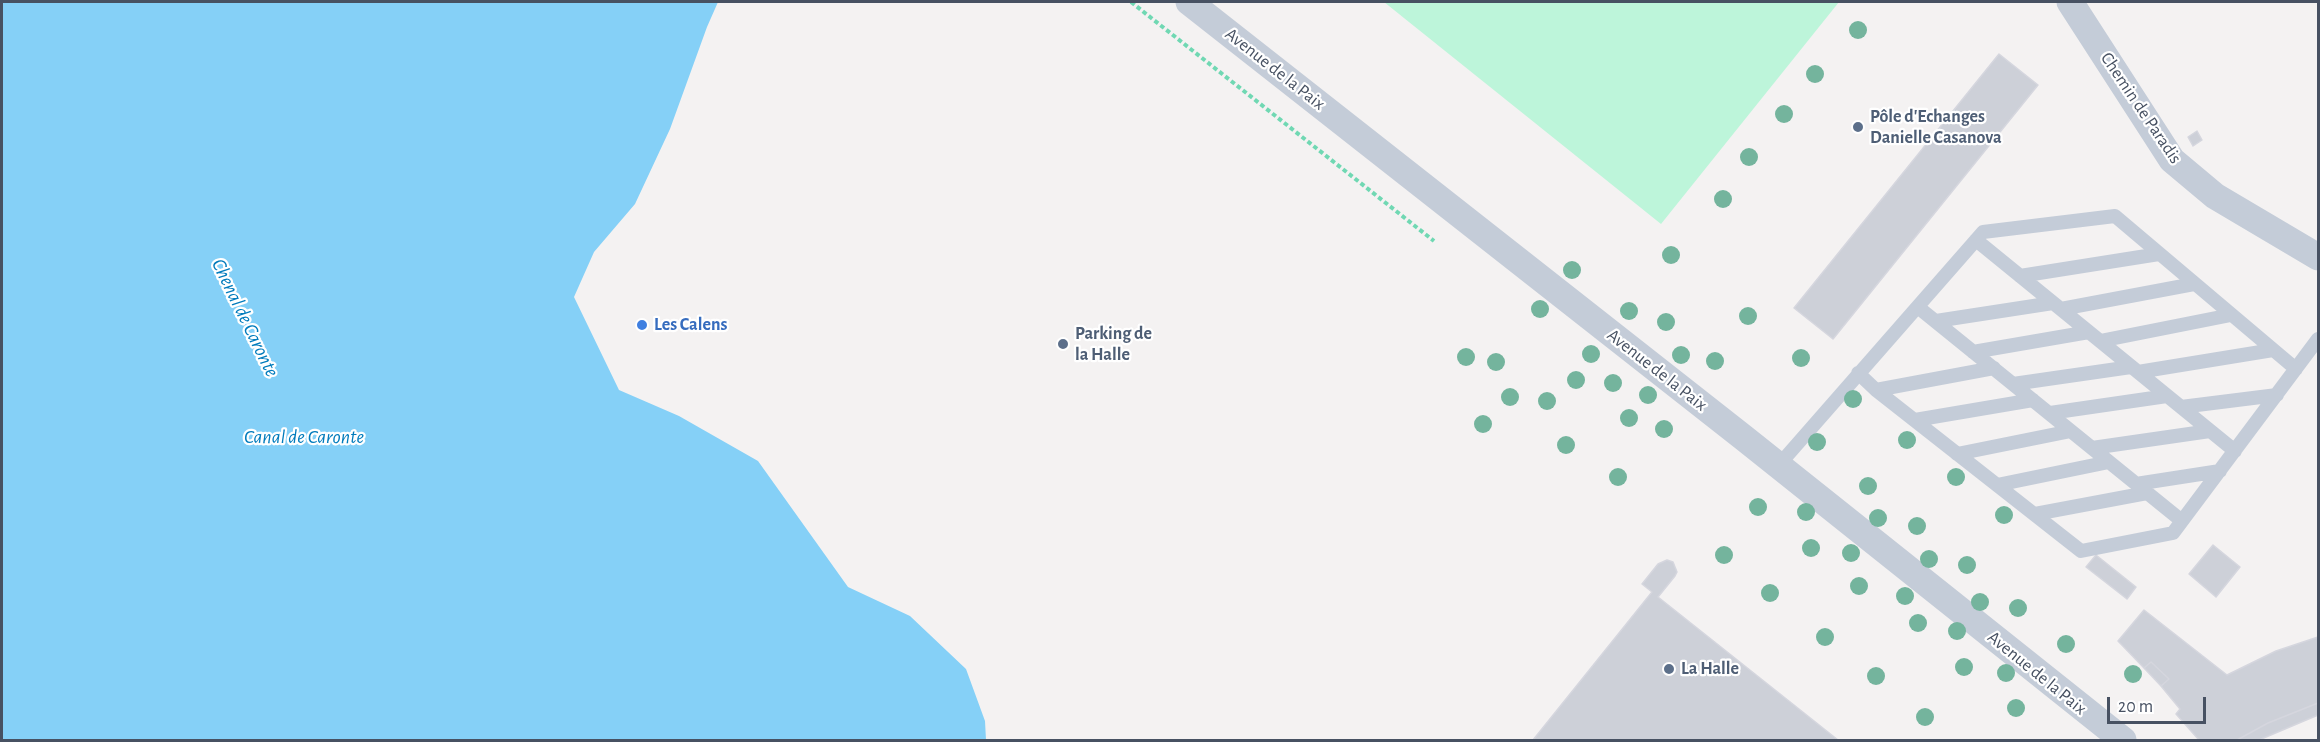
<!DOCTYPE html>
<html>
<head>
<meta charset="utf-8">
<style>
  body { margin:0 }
  #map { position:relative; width:2320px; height:742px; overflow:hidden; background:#f4f2f2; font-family:"Alegreya Sans",sans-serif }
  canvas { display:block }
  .frame { position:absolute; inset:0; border:3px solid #475162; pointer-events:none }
  .scale { position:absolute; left:2107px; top:697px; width:99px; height:27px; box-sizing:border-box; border:3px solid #475162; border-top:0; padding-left:8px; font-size:18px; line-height:21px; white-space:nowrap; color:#475162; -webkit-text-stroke:4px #fff; paint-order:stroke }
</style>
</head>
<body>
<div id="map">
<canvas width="2320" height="742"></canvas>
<div class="frame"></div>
<div class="scale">20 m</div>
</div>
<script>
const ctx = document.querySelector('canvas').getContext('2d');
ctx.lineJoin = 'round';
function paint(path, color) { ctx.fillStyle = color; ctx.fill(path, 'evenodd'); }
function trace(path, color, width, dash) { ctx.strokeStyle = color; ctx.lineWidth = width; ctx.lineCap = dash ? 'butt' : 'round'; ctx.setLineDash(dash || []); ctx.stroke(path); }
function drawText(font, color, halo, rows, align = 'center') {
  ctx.font = font + ' "Alegreya Sans",sans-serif'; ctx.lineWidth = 4.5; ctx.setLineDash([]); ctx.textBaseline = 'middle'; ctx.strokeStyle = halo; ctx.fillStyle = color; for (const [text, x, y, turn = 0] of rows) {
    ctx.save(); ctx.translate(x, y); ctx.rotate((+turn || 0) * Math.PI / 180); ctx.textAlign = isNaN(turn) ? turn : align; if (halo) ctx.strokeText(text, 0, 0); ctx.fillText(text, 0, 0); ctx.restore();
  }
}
paint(new Path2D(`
  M1384 2H1839L1661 224Z`), '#bdf5da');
paint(new Path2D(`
  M2 2H718L707 27 670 129 635 204 594 252 574 297 619 390 679 416 758 461 848 587 910 616 966 669 985 721 986 740H2Z`), '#85d0f7');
const building = new Path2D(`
  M1999 54 2038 85 1833 339 1794 308Z
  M2197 131 2202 140 2193 146 2188 137Z
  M2213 545 2240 567 2216 597 2189 574Z
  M2096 555 2136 587 2127 599 2086 567Z
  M1667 560 1673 562 1677 572 1675 576 1658 597 1838 740H1533L1652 592 1642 584 1658 564Z
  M2144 610 2227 675 2276 651 2318 637V703L2268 723 2237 740H2199L2176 714 2180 709 2161 686 2169 679 2151 662 2144 668 2118 641Z
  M2151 662 2169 679 2161 686 2144 668Z
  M2318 703V715L2259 740H2237L2268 723Z`);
paint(building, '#cdd0d8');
trace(building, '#d5d6de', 1.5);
trace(new Path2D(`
  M1131 2 1434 241`), '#70d8b3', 4, [4.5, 3]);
trace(new Path2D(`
  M1976 240 2235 451
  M2020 276 2159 254
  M1919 308 2182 521
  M2061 309 2194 284
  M1936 321 2053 303
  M2100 341 2231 315
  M1973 352 2089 332
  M2138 372 2273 350
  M1858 373 1876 390 2081 551 2173 533 2318 339
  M2013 384 2131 367
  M1876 390 1994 368
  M2181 407 2277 395
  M2050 413 2167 396
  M1915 420 2033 400
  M2092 448 2210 431
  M1957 454 2071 431
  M1778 466 1983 232 2115 216 2296 369
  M2136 484 2220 471
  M1997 485 2109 462
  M2035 514 2147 493`), '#c4ccd8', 14);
trace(new Path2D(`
  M1189 2 1744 438 2123 740
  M2070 2 2172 160 2215 196 2318 257`), '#c4ccd8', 27);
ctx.fillStyle = '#74b49d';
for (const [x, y] of [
  [1858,30],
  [1815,74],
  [1784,114],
  [1749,157],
  [1723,199],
  [1671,255],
  [1572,270],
  [1540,309],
  [1629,311],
  [1748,316],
  [1666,322],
  [1591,354],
  [1681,355],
  [1466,357],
  [1801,358],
  [1715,361],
  [1496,362],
  [1576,380],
  [1613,383],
  [1648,395],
  [1510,397],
  [1853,399],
  [1547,401],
  [1629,418],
  [1483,424],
  [1664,429],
  [1907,440],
  [1817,442],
  [1566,445],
  [1618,477],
  [1956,477],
  [1868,486],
  [1758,507],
  [1806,512],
  [2004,515],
  [1878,518],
  [1917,526],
  [1811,548],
  [1851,553],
  [1724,555],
  [1929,559],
  [1967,565],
  [1859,586],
  [1770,593],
  [1905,596],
  [1980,602],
  [2018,608],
  [1918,623],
  [1957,631],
  [1825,637],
  [2066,644],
  [1964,667],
  [2006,673],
  [2133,674],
  [1876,676],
  [2016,708],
  [1925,717]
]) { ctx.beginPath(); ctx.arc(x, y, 9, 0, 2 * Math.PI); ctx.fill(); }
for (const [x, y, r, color] of [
  [1858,127,6,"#5c6f8a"],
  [642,325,6,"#3f7fe0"],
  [1063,344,6,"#5c6f8a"],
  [1669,669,6,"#5c6f8a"]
]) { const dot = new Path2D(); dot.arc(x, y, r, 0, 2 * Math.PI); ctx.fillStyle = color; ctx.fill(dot); trace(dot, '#fff', 2); }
drawText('18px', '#475162', '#fff', [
  ["Avenue de la Paix",1275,69,38],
  ["Chemin de Paradis",2141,108,56],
  ["Avenue de la Paix",1657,370,38],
  ["Avenue de la Paix",2037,673,39]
]);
drawText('bold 18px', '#4e5e75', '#fff', [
  ["Pôle d'Echanges",1870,117],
  ["Danielle Casanova",1870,138],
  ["Parking de",1075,334],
  ["la Halle",1075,355],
  ["La Halle",1681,669]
], 'left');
drawText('bold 18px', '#366cbe', '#fff', [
  ["Les Calens",654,325]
], 'left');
drawText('italic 20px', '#007bbc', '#fff', [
  ["Chenal de Caronte",245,318,64],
  ["Canal de Caronte",304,437]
]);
</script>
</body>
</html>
